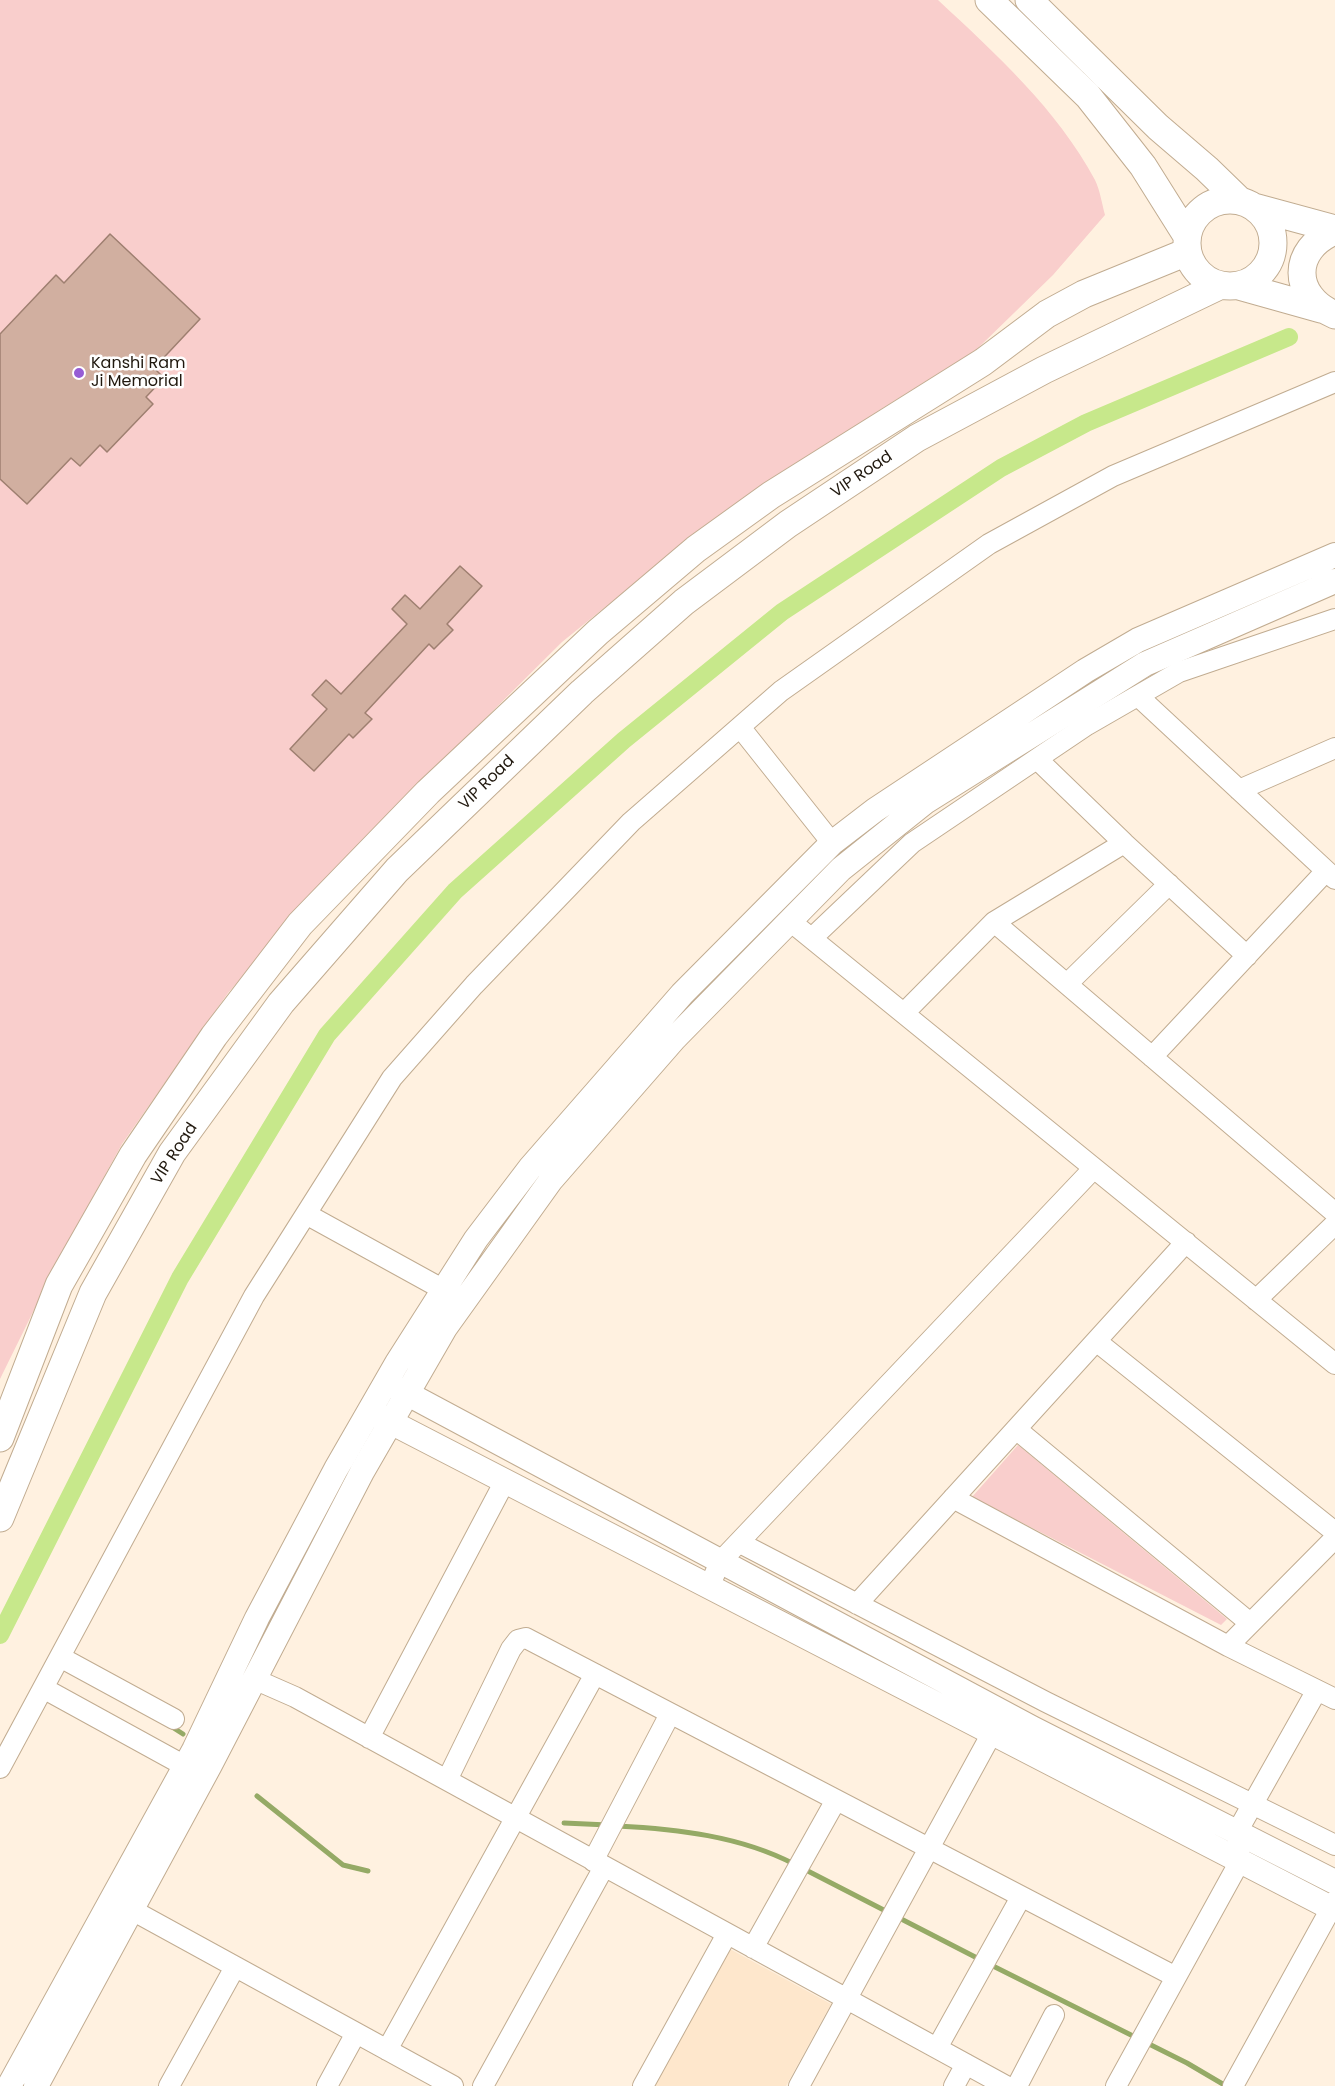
<!DOCTYPE html>
<html>
<head>
<meta charset="utf-8">
<style>
  body { margin:0 }
  canvas { display:block; background:#fff1e0 }
</style>
</head>
<body>
<canvas width="1335" height="2086"></canvas>
<script>
const ctx = document.querySelector('canvas').getContext('2d');
ctx.lineJoin = 'round';
function paint(path, color) { ctx.fillStyle = color; ctx.fill(path, 'evenodd'); }
function trace(path, color, width, dash) { ctx.strokeStyle = color; ctx.lineWidth = width; ctx.lineCap = dash ? 'butt' : 'round'; ctx.setLineDash(dash || []); ctx.stroke(path); }
function drawText(font, color, halo, rows, align = 'center') {
  ctx.font = font + ' Poppins,sans-serif'; ctx.lineWidth = 5; ctx.setLineDash([]); ctx.textBaseline = 'middle'; ctx.strokeStyle = halo; ctx.fillStyle = color; for (const [text, x, y, turn = 0] of rows) {
    ctx.save(); ctx.translate(x, y); ctx.rotate((+turn || 0) * Math.PI / 180); ctx.textAlign = isNaN(turn) ? turn : align; if (halo) ctx.strokeText(text, 0, 0); ctx.fillText(text, 0, 0); ctx.restore();
  }
}
paint(new Path2D(`
  M728 1948 831 2004 786 2086H652Z`), '#fee7cc');
paint(new Path2D(`
  M0 0H938C996 54 1057 109 1095 180 1100 190 1102 204 1105 215L1053 275 976 350 878 411 688 540 562 642 362 841 228 993 122 1144 61 1255 0 1379Z
  M1018 1445 1227 1619 1221 1625 972 1497Z`), '#f9cecc');
trace(new Path2D(`
  M169 1725 183 1734
  M257 1796 343 1865 368 1871
  M564 1823 608 1825
  M617 1826C677 1829 740 1836 794 1864
  M802 1868 981 1960
  M989 1964 1137 2038
  M1145 2042 1187 2063 1226 2086`), '#95aa66', 5);
trace(new Path2D(`
  M0 1635 180 1278 327 1035 455 891 624 740 782 612 1001 468 1086 423 1289 337`), '#c7e88b', 18);
const building = new Path2D(`
  M110 234 200 319 154 368 164 378 146 397 153 404 107 452 100 445 80 466 71 458 27 504 0 479V334L56 275 64 283Z
  M460 566 482 586 447 624 453 630 434 649 429 644 365 713 372 719 353 738 349 734 314 771 290 749 327 709 312 695 326 680 341 694 407 624 392 609 405 595 420 609Z`);
paint(building, '#d1afa0');
trace(building, '#9e7f70', 1.5);
const minor = new Path2D(`
  M1138 696 1335 879
  M740 727 832 843
  M1037 759 1124 843 1247 956
  M1239 790 1335 748
  M790 921 1335 1364
  M994 922 1335 1213
  M812 938 912 843 1087 725 1179 672 1335 619
  M1067 984 1169 884
  M904 1013 994 922 1124 843
  M1152 1057 1326 871
  M306 1214 444 1290
  M1256 1300 1335 1224
  M1096 1341 1335 1532
  M1016 1429 1250 1623
  M953 1498 1228 1646 1335 1699
  M740 1543 1046 1702 1335 1845
  M709 1587 720 1562 1094 1168
  M857 1604 1186 1242
  M1228 1646 1335 1538
  M60 1657 174 1719
  M254 1679 295 1697 1006 2086
  M43 1688 185 1766
  M369 1738 505 1481
  M0 1768 254 1296 392 1078 474 985 631 822 781 691 989 544 1113 476 1335 382
  M447 1780 511 1649 518 1640 526 1638 1176 1977
  M593 1861 670 1714
  M132 1910 453 2086
  M753 1948 836 1800
  M937 2048 1021 1897
  M387 2050 595 1674
  M169 2086 235 1967
  M327 2086 356 2033
  M483 2086 604 1867
  M643 2086 727 1934
  M799 2086 992 1733
  M954 2086 966 2064
  M1017 2086 1054 2015
  M1116 2086 1240 1861 1237 1832 1317 1690
  M1233 2086 1335 1901`);
const tertiary = new Path2D(`
  M393 1386 1032 1728 1335 1882
  M377 1415 1335 1910
  M9 2086 194 1750 257 1618 336 1469 397 1363 476 1239 530 1168 682 994 832 843 875 810 1085 671 1138 640 1335 555
  M36 2086 210 1765 362 1472 445 1328 551 1180 674 1039 841 869 925 802 1145 664 1335 581`);
const secondary = new Path2D(`
  M989 0 1088 96 1143 166 1187 236
  M1029 0 1158 127 1207 169 1240 201
  M1187 243a43 43 0 1 1 86 0a43 43 0 1 1-86 0Z
  M1254 207 1335 229
  M1335 231C1291 249 1291 296 1335 315
  M1239 286 1321 309
  M0 1438 59 1285 133 1155 214 1036 300 924 428 792 598 632 696 549 771 495 983 362 1047 314 1084 294 1187 252
  M0 1518 93 1293 172 1153 281 1003 397 870 582 692 684 602 788 524 917 438 1044 370 1219 286`);
trace(minor, '#c1ac91', 22);
trace(tertiary, '#c1ac91', 26);
trace(secondary, '#c1ac91', 29);
trace(minor, '#fff', 20);
trace(tertiary, '#fff', 24);
trace(secondary, '#fff', 27);
for (const [x, y, r, color] of [
  [79,373,6,"#965dd5"]
]) { const dot = new Path2D(); dot.arc(x, y, r, 0, 2 * Math.PI); ctx.fillStyle = color; ctx.fill(dot); trace(dot, '#fff', 2); }
drawText('16px', '#20180e', '#fff', [
  ["Kanshi Ram",91,364],
  ["Ji Memorial",91,382]
], 'left');
drawText('16px', '#20180e', '#fff', [
  ["VIP Road",862,475,-34],
  ["VIP Road",487,783,-44],
  ["VIP Road",175,1154,-57]
]);
</script>
</body>
</html>
